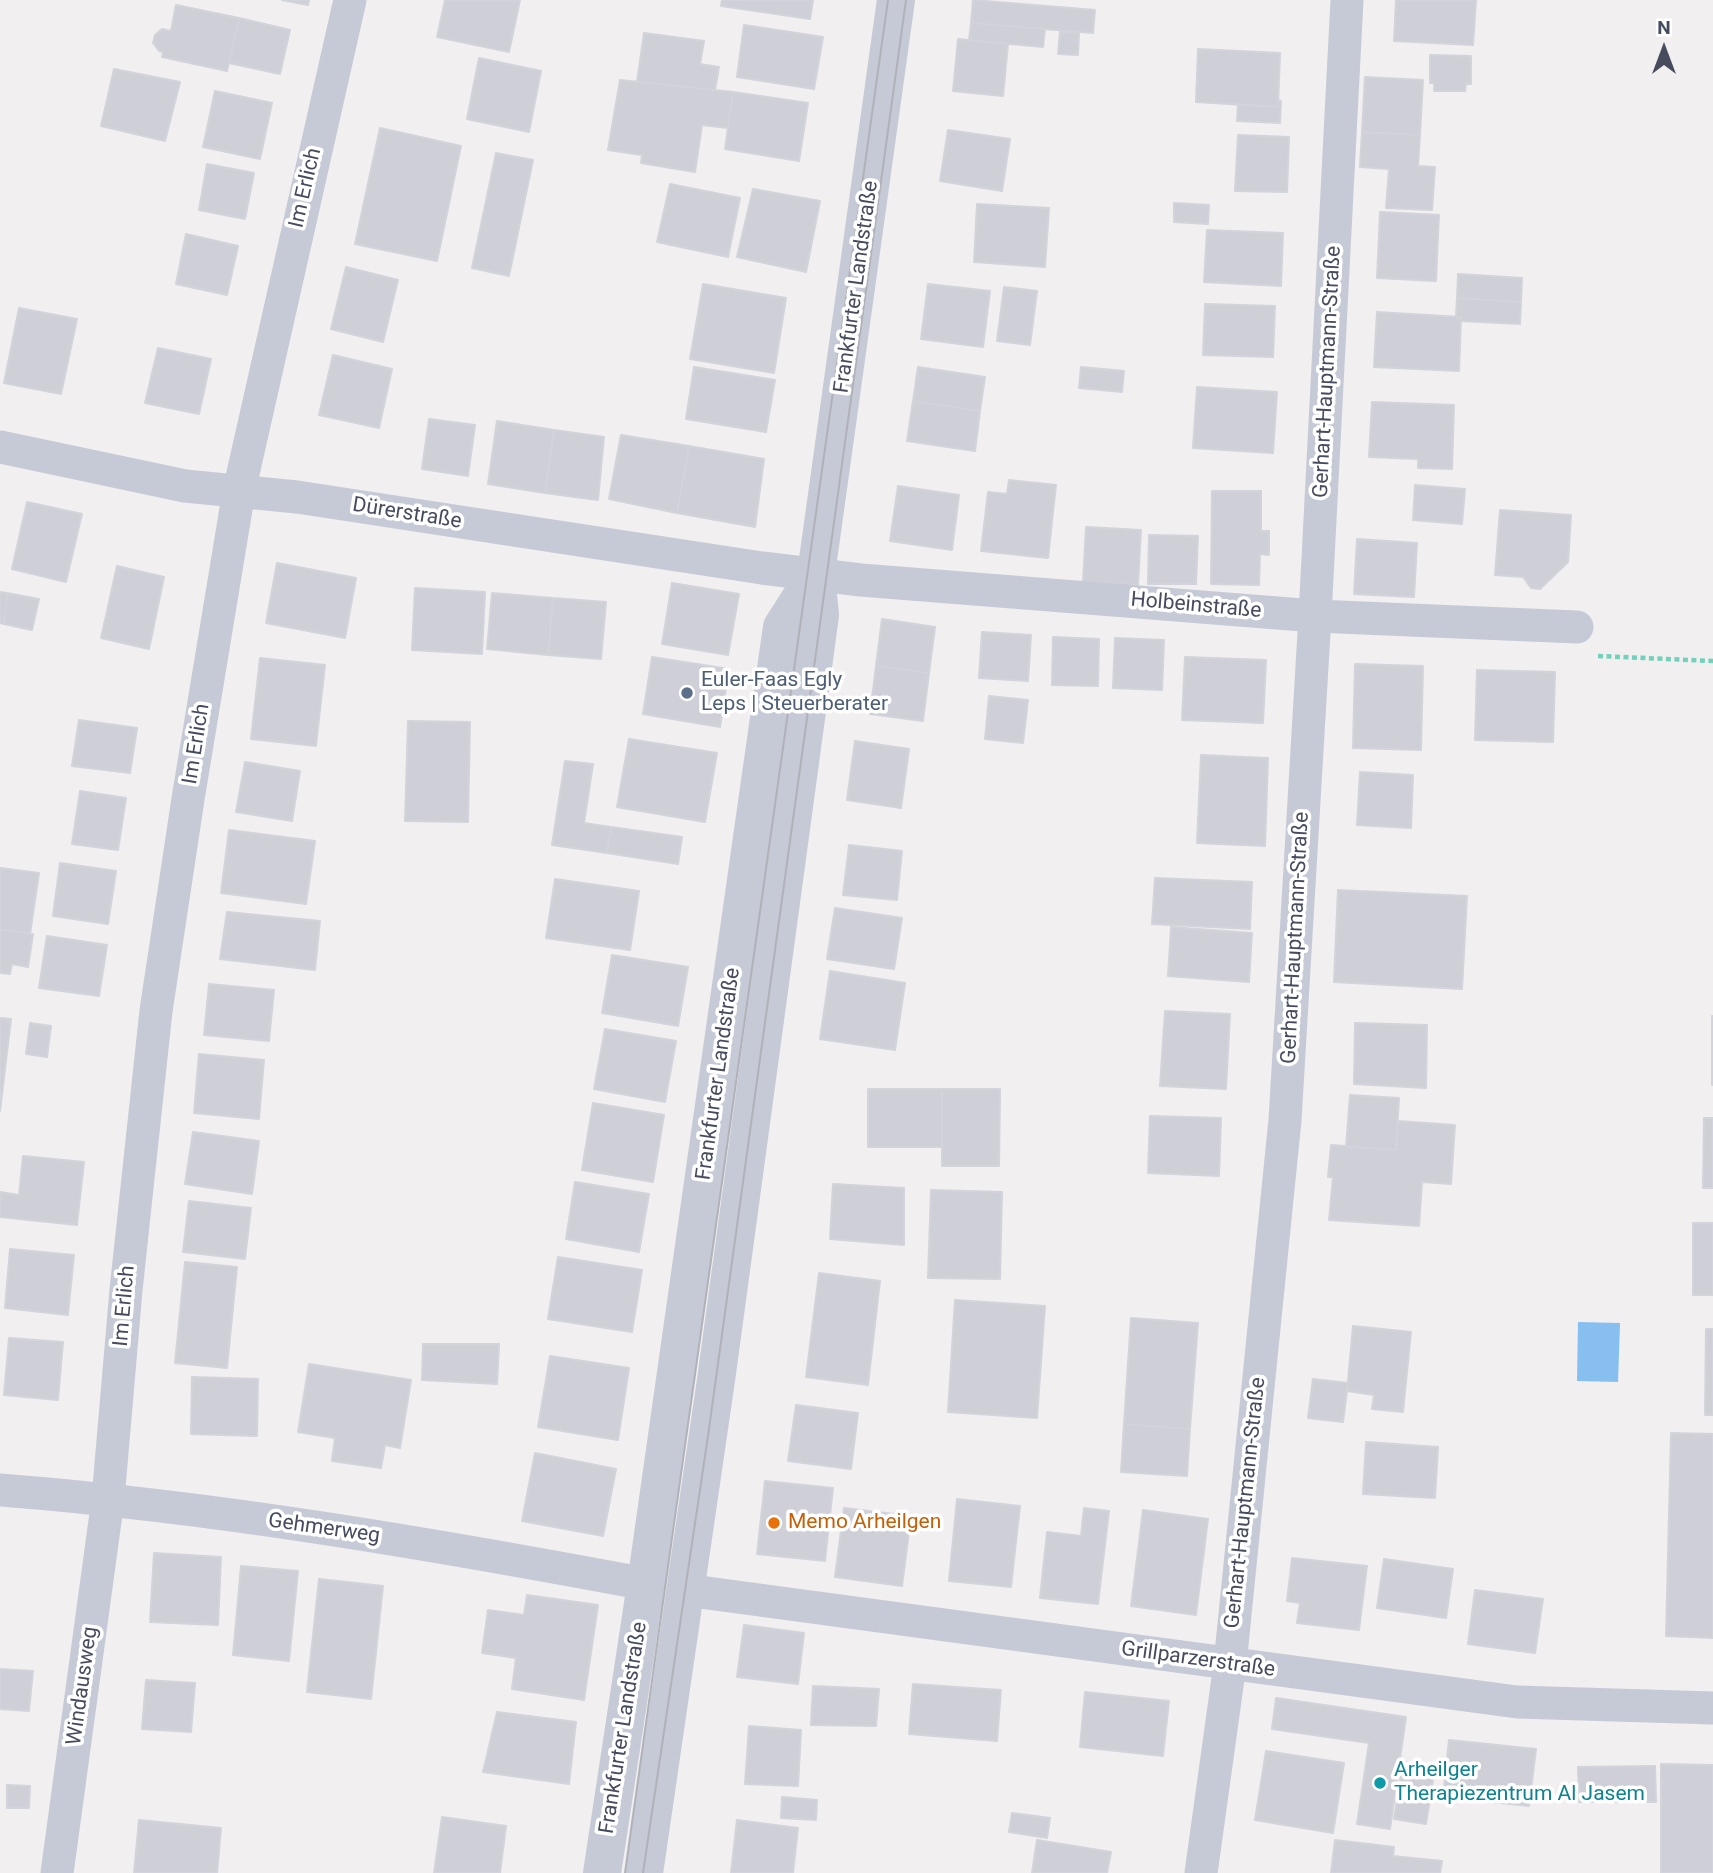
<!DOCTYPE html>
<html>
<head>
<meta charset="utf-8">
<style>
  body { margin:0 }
  #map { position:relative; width:1713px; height:1873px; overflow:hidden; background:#f1efef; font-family:Roboto,sans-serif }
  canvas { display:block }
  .north { position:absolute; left:1629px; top:14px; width:70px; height:70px; -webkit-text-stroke:5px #fff; paint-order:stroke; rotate:0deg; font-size:19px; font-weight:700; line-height:28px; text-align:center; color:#464c5d }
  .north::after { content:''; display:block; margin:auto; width:24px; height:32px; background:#464c5d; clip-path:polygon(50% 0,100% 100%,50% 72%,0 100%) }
</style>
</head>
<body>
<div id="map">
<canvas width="1713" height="1873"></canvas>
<div class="north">N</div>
</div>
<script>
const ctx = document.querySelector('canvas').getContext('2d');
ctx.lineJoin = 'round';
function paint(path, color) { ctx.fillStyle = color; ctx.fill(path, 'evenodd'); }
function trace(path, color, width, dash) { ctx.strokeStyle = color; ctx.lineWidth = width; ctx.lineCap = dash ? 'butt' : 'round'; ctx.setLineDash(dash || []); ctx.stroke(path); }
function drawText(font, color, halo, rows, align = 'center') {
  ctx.font = font + ' Roboto,sans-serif'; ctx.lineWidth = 7; ctx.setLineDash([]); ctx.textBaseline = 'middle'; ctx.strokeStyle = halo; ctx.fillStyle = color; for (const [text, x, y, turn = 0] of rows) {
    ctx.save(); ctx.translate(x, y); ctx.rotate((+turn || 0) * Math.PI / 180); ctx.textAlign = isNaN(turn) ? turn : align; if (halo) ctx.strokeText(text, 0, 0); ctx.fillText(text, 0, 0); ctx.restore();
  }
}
paint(new Path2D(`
  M1578 1322 1620 1323 1618 1382 1577 1381Z`), '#86bff0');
const building = new Path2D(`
  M282 0H309L308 5Z
  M445 0H520L509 52 437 37Z
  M722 0H813L810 19 721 6Z
  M973 0 1095 10 1093 33 971 23Z
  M1396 0H1476L1473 45 1394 41Z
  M176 5 239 18 227 71 162 57 163 52 159 51 153 43 155 35 162 29 171 31Z
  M239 18 290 30 280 74 229 63Z
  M971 23 1045 29 1043 47 969 40Z
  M744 25 823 37 814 89 737 77Z
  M1060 32 1079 33 1078 55 1058 54Z
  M644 33 704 41 700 64 719 67 715 90 637 82Z
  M958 39 1008 44 1003 96 953 91Z
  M1198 49 1280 53 1278 107 1196 102Z
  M1430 55 1471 56V84H1466L1465 91H1434V83H1430Z
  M479 58 541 71 529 132 467 119Z
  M114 69 180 82 165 141 101 126Z
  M1365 77 1423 80 1420 135 1362 132Z
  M620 80 733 92 728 128 702 125 695 172 641 163 642 155 608 150Z
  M215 91 272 103 260 159 203 147Z
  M733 92 808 103 799 161 725 149Z
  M1278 101H1281L1280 123 1237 121 1238 104 1278 107Z
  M380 128 461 146 437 261 355 244Z
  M948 130 1010 139 1002 191 940 181Z
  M1362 132 1420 135 1418 166 1435 167 1432 210 1386 208 1389 169 1360 167Z
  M1238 135 1289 137 1287 192 1235 191Z
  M496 153 533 160 509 276 472 268Z
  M207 164 254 173 245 219 199 210Z
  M670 184 740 198 728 257 657 242Z
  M753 189 820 201 806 272 737 257Z
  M1174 203 1209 205 1208 224 1174 222Z
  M977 204 1049 208 1045 267 974 262Z
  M1380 212 1439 215 1436 281 1377 278Z
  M1207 230 1283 233 1281 286 1204 282Z
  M186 234 238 246 227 295 176 284Z
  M346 267 398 280 383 342 331 329Z
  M1458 274 1522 278 1521 302 1457 298Z
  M703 284 786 298 774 373 690 359Z
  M928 284 990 291 983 347 921 339Z
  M1004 287 1037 291 1030 345 997 341Z
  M1457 298 1521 302 1520 324 1461 321V317H1456Z
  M1205 304 1275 306 1273 357 1203 355Z
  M19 308 77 319 61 394 4 383Z
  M1377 312 1461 317 1459 371 1374 367Z
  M158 348 211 359 199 414 145 403Z
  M333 355 392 369 379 428 319 415Z
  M694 367 775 380 766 432 686 419Z
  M918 367 985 377 980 411 913 401Z
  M1081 367 1124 371 1122 392 1079 388Z
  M1197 387 1277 392 1273 453 1193 448Z
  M913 401 980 411 975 451 907 441Z
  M1372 402 1454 405 1452 469 1418 468V459L1369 457Z
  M429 419 475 425 468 476 422 469Z
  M497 421 554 430 545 493 488 484Z
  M554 430 604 437 598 500 545 493Z
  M621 435 689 446 677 513 609 499Z
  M689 446 764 459 755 527 677 513Z
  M1009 480 1056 485 1048 558 981 551 988 492 1007 494Z
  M1415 485 1465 489 1462 524 1413 520Z
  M898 486 959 495 952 550 890 541Z
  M1212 491H1261V531H1269V555L1260 554 1259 585 1211 584Z
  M27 502 82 514 66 582 12 569Z
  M1500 510 1571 515 1568 562 1540 589 1531 588 1523 577 1495 575Z
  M1086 527 1141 530 1138 585 1083 582Z
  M1149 535 1198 536 1196 584H1148Z
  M1357 539 1417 543 1414 597 1354 594Z
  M277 563 356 578 345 638 266 623Z
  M117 566 164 577 149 649 101 638Z
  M672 583 739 594 728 655 662 644Z
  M415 588 485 592 482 654 412 650Z
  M0 592 7 593 4 624 0 623Z
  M7 593 39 599 32 630 4 624Z
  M492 593 553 598 548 655 487 649Z
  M553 598 606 602 601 659 548 655Z
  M882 619 935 627 929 673 876 666Z
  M982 632 1031 635 1028 681 979 678Z
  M1053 637 1099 639 1098 686 1052 685Z
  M1115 638 1164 640 1162 690 1113 688Z
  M652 657 729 669 720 727 643 714Z
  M1185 657 1266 660 1263 723 1182 720Z
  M260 658 325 665 316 746 251 739Z
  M1355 664 1423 666 1421 750 1353 748Z
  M876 666 929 673 923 721 870 714Z
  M1477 670 1555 672 1553 742 1475 740Z
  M989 696 1028 700 1023 743 985 739Z
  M79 720 137 728 130 773 72 766Z
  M408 721 470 722 468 822 405 821Z
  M629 739 717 753 705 822 617 807Z
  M855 741 909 749 901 808 847 800Z
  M1201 755 1268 758 1265 846 1197 843Z
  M565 761 593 764 584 823 611 827 607 853 552 845Z
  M245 762 300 771 292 821 236 812Z
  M1360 772 1413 775 1411 828 1357 825Z
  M80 791 126 798 118 850 72 844Z
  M611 827 682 837 678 864 607 853Z
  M229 830 315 841 306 904 221 893Z
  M849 845 902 851 897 900 843 895Z
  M60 863 116 871 108 924 53 916Z
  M0 868 39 873 30 934 0 929Z
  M1155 878 1252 882 1250 929 1152 924Z
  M555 879 639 891 630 950 546 938Z
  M1338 890 1467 896 1462 989 1334 982Z
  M835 908 902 918 894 969 827 959Z
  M227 912 320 921 315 970 220 959Z
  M1171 927 1252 933 1249 982 1168 976Z
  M0 929 33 934 28 967 12 964 10 974 0 973Z
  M47 936 107 945 99 996 39 988Z
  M612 955 688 967 678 1026 602 1013Z
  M830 971 905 983 895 1050 820 1039Z
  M209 984 274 990 269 1041 204 1035Z
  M1165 1011 1230 1014 1226 1089 1160 1086Z
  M1712 1016H1713V1085H1712Z
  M0 1018 11 1019 0 1111Z
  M30 1023 51 1026 47 1057 26 1054Z
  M1355 1023 1427 1025 1426 1088 1354 1084Z
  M605 1029 676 1041 665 1102 594 1089Z
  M199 1054 264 1060 259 1119 194 1113Z
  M868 1089H942V1147H868Z
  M942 1089H1000L999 1166H942Z
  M1350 1095 1399 1098 1396 1150 1346 1147Z
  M593 1103 664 1115 653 1182 582 1170Z
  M1150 1116 1221 1118 1219 1176 1148 1173Z
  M1704 1118H1713V1188H1703Z
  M1398 1121 1455 1125 1451 1184 1422 1182 1419 1226 1329 1220 1333 1177H1328L1331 1145 1396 1150Z
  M193 1132 259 1141 252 1194 185 1184Z
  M23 1156 84 1162 77 1225 0 1217V1192L19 1195Z
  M575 1182 649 1194 639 1252 566 1239Z
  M833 1184 904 1188V1245L830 1239Z
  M931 1190 1002 1192 1000 1279 928 1278Z
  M189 1201 251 1208 245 1259 183 1252Z
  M1693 1223H1713V1295H1693Z
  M10 1249 74 1255 68 1315 5 1308Z
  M558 1257 642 1270 632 1332 548 1319Z
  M185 1262 237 1267 227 1368 175 1363Z
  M819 1273 880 1281 868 1385 806 1377Z
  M955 1300 1045 1306 1037 1418 948 1412Z
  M1131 1318 1198 1323 1190 1429 1124 1424Z
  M1353 1326 1411 1332 1403 1412 1372 1409 1374 1395 1347 1391Z
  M1706 1329H1713V1415H1705Z
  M9 1338 63 1342 58 1400 4 1395Z
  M423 1344H499L497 1384 422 1380Z
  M550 1356 629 1368 618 1440 538 1427Z
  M309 1364 411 1380 400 1448 385 1445 381 1468 332 1461 335 1438 298 1432Z
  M192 1377 258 1379 257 1436 191 1434Z
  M1313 1379 1348 1383 1343 1422 1308 1418Z
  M796 1405 858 1413 851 1469 788 1461Z
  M1124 1424 1190 1429 1187 1476 1121 1472Z
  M1671 1433 1713 1434V1638L1666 1636Z
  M1366 1442 1438 1447 1435 1498 1363 1494Z
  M535 1453 616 1469 603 1536 522 1521Z
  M765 1481 833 1488 825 1561 757 1554Z
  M957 1499 1020 1506 1011 1587 949 1581Z
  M844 1508 911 1516 902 1586 835 1577Z
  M1084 1508 1109 1511 1098 1604 1040 1598 1047 1532 1081 1536Z
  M1143 1510 1208 1519 1196 1615 1131 1606Z
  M154 1553 221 1557 218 1625 150 1622Z
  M1292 1558 1367 1566 1359 1630 1297 1623 1300 1603 1287 1601Z
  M1384 1559 1453 1569 1446 1618 1377 1608Z
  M241 1566 298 1571 289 1661 233 1655Z
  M319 1579 383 1586 371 1699 307 1692Z
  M1475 1590 1543 1599 1535 1653 1468 1644Z
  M527 1595 598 1605 584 1700 512 1689 516 1658 482 1653 488 1610 524 1615Z
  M744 1625 804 1633 798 1684 737 1677Z
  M0 1669 33 1671 29 1711 0 1709Z
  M146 1680 195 1683 191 1732 142 1729Z
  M913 1684 1001 1690 997 1741 909 1734Z
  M813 1686 879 1689 876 1726 811 1725Z
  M1085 1692 1169 1701 1163 1756 1080 1747Z
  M1276 1698 1406 1717 1390 1829 1357 1824 1369 1743 1272 1729Z
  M497 1712 576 1722 569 1784 483 1772Z
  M749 1726 801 1730 798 1786 745 1784Z
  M1449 1740 1536 1749 1529 1806 1443 1797Z
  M1266 1751 1344 1763 1333 1833 1255 1820Z
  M1403 1762 1435 1767 1426 1824 1394 1819Z
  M1661 1764 1713 1765V1873H1661Z
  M1655 1766 1656 1802H1579L1578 1767Z
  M7 1785 30 1786 29 1808H7Z
  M782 1797 817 1800 816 1820 781 1818Z
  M1012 1813 1050 1818 1047 1838 1009 1832Z
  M442 1817 506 1826 500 1873H434Z
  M139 1820 221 1828 217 1873H134Z
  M737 1820 798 1828 793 1873H731Z
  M1037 1840 1111 1852 1107 1873H1032Z
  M1335 1840 1394 1847 1393 1856 1442 1861 1440 1873H1331Z`);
paint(building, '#cecfd7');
trace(building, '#d2d3db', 2);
trace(new Path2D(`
  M1598 656 1713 661`), '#71d1ba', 4.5, [5, 3.5]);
trace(new Path2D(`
  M0 447 185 486 297 497 762 568 861 580 1315 616 1577 627
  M0 1490C217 1507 432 1544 646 1584
  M685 1590 1517 1702 1713 1708
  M57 1873 108 1499 126 1290 156 1011 188 799 239 491 350 0
  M1201 1873 1230 1664 1285 1120 1315 616 1347 0`), '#c5cad6', 33);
trace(new Path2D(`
  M602 1873 646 1584 782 627 816 574
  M644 1873 716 1380 820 615 816 574 896 0`), '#c5cad6', 38);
trace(new Path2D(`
  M625 1873 888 0
  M643 1873 708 1436 906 0`), '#b1b2b9', 2);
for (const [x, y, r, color] of [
  [687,693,7,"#5c6f8a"],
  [774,1523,7,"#e8710a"],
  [1380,1783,7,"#0f9aa8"]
]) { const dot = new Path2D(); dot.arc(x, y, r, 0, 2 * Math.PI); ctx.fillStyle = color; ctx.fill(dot); trace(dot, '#fff', 2.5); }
drawText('21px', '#464c5d', '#fff', [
  ["Im Erlich",306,188,-77],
  ["Frankfurter Landstraße",857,287,-82],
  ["Gerhart-Hauptmann-Straße",1328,372,-87],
  ["Dürerstraße",407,514,9],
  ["Holbeinstraße",1196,606,5],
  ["Im Erlich",197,744,-81],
  ["Gerhart-Hauptmann-Straße",1296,938,-87],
  ["Frankfurter Landstraße",719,1074,-82],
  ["Im Erlich",125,1306,-85],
  ["Gerhart-Hauptmann-Straße",1246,1503,-84],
  ["Gehmerweg",324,1529,8],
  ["Grillparzerstraße",1198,1660,8],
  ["Windausweg",83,1686,-82],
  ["Frankfurter Landstraße",624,1728,-81]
]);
drawText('21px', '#4e5e75', '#fff', [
  ["Euler-Faas Egly",701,681],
  ["Leps | Steuerberater",701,705]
], 'left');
drawText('21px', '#c56008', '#fff', [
  ["Memo Arheilgen",788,1523]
], 'left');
drawText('21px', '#0d838f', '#fff', [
  ["Arheilger",1394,1771],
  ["Therapiezentrum Al Jasem",1394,1795]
], 'left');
</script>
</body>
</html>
